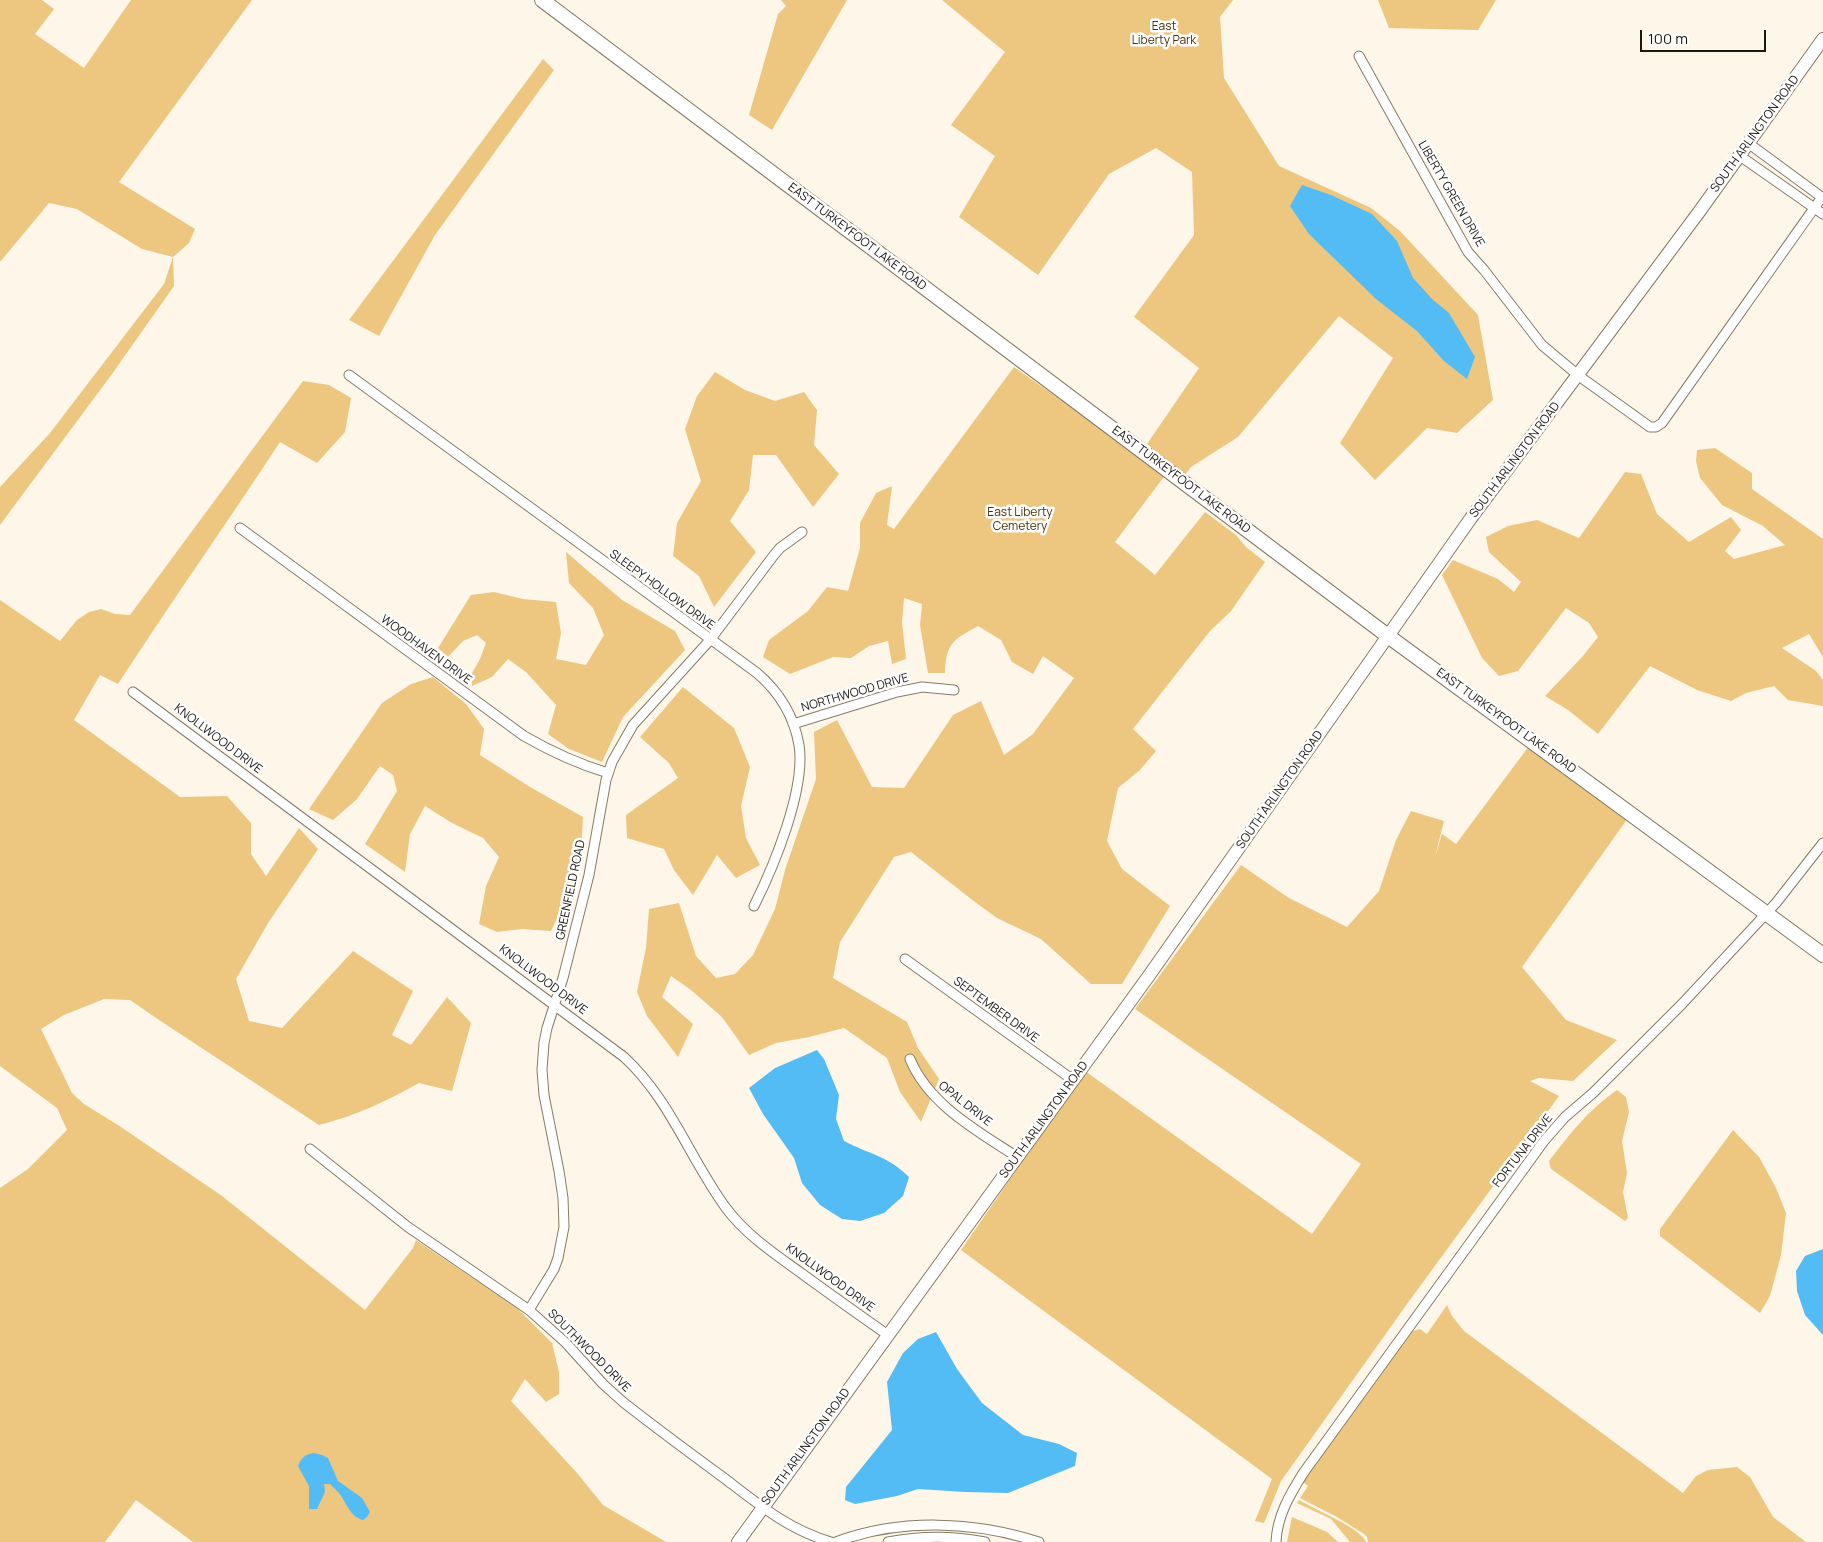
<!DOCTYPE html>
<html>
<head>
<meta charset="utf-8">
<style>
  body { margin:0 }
  #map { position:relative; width:1823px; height:1542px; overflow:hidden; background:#fef6e8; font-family:Manrope,sans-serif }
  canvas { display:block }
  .scale { position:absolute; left:1640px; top:30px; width:126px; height:22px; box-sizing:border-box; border:2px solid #1c170f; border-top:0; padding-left:6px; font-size:15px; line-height:18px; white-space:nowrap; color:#1c170f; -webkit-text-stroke:4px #fff; paint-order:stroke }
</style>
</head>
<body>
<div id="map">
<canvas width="1823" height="1542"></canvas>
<div class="scale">100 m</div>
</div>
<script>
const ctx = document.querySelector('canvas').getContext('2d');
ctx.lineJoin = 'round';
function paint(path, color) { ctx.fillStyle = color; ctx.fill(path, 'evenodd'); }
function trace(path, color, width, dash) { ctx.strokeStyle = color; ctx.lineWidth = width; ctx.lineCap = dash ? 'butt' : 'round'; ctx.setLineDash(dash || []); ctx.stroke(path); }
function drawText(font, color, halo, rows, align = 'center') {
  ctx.font = font + ' Manrope,sans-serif'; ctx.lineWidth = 5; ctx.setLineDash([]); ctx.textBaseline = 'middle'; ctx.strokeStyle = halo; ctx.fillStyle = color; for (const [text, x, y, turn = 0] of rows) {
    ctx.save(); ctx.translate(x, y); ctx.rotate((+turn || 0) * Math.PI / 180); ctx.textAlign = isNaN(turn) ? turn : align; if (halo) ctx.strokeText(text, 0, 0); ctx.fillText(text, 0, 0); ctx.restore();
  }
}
paint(new Path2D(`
  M0 0H42L54 9 35 34 84 68 131 0H252L119 182 195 229 189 243 173 257 174 286 112 374 0 525V487L50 433 164 284 173 257 142 249 77 209 49 203 0 262Z
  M781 0H847L772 130 749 115 778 14 786 6Z
  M942 0H1233L1220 17 1224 78 1279 166 1371 208 1400 231 1478 315 1493 400 1457 433 1427 428 1375 480 1340 443 1393 358 1339 316 1238 437 1191 467 1185 475 1147 444 1199 368 1134 317 1194 235 1192 172 1156 148 1109 174 1038 275 959 217 995 156 951 125 1005 52Z
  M1378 0H1496L1478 30 1389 28Z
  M543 59 554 70 435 235 379 336 349 320Z
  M1014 367 1166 474 1115 542 1155 575 1205 512 1236 535 1246 547 1265 562 1231 611 1210 631 1133 729 1156 751 1140 770 1118 788 1107 841 1122 869 1170 906 1122 984H1091L1041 939 997 918 975 902 911 852 894 857 840 942 833 978 907 1022 918 1048 939 1079 921 1122 900 1092 887 1058 844 1028 809 1037 776 1043 749 1055 722 1017 691 990 671 976 662 997 693 1024 678 1057 647 1016 637 992 646 948 649 909 679 903 696 956 716 978 735 974 753 955 775 909 785 870 816 779 814 732 837 720 872 787 904 788 953 715 981 701 1004 755 1033 734 1074 678 1043 656 1033 674 1012 662 1001 640 978 626C953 640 946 643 945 673H928L920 625 922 604 904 598 902 622 906 659 892 664 888 641 869 646 851 658 833 657 790 674 763 657 769 640 808 611 827 587 848 591 860 548V523L876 493 892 486 887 525 894 529Z
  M715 372 745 390 775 401 804 392 817 410 814 445 839 474 813 507 776 455H753L749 490 730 521 756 552 714 607 699 576 673 556 677 523 701 481 685 429 697 396Z
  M303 381 329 385 351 398 345 432 317 463 280 442C227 523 171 602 118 684L100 675 74 720 180 797 227 796 251 823V854L266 876 299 828 318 849 268 923 236 979 249 1021 282 1028 353 951 413 991 392 1035 411 1045 447 997 471 1023 452 1091 419 1083C387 1101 355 1116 319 1125L162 1022 130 1000 104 999 64 1015 41 1029 72 1093 84 1104 121 1127 222 1196 365 1310 413 1248 416 1240 517 1308 552 1343 559 1372V1394L546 1402 525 1379 511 1401 577 1473 603 1505 666 1542H193L136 1500 105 1542H0V1188L28 1169 67 1130 57 1108 0 1066V600L60 641 77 620 89 612 101 609 115 614 130 615Z
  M1715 448 1752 473V489L1823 539V657L1809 634 1782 648 1816 671 1823 680V706L1788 700 1774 686 1746 693 1731 701 1697 690 1650 666 1598 734 1568 710 1545 696 1583 656 1598 637 1589 623 1566 608 1518 671 1499 676 1482 658 1442 575 1453 560 1498 579 1514 592 1521 582 1489 552 1486 537 1508 526 1537 520 1579 538 1625 472 1641 474 1657 514 1689 542 1731 517 1741 530 1725 551 1734 559 1785 545 1763 526 1722 505 1700 478 1696 461 1697 450Z
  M566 552 622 600 675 631 685 650 623 717 602 762 569 749 548 734 556 705 526 672 508 659 492 677 472 686V673L480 659 486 643 477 635 463 641 448 657 438 648 471 595 494 592 523 599 556 602 561 633 556 659 586 665 604 635 593 608 569 583Z
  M433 677 466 704 484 729 480 755 530 787 583 817 581 850 569 893 551 931 522 929 497 932 479 924 486 886 499 857 483 838 452 823 425 806 410 834 405 872 365 844 397 791 393 775 380 766 357 799 333 820 309 809 382 703 411 684Z
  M683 687 734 728 750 767 741 806 746 838 760 865 736 878 717 855 693 895 674 870 664 849 627 838 626 815 678 778 669 763 640 737Z
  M1529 746 1628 818 1522 967 1566 1020 1617 1040 1573 1081 1539 1078 1530 1081 1559 1096 1407 1304 1281 1481 1264 1523 1255 1521 1272 1479 961 1250 1085 1071 1312 1234 1361 1164 1135 1009 1241 865 1289 898 1347 927 1379 891 1396 840 1411 811 1444 821 1435 857 1442 834 1456 844Z
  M1617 1090 1626 1097 1629 1112 1622 1141 1627 1173 1623 1192 1628 1218 1625 1221 1551 1169 1549 1161C1571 1133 1587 1111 1617 1090Z
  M1733 1130 1759 1157 1776 1188 1786 1213 1781 1255 1770 1296 1760 1313 1660 1236V1229Z
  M1447 1305 1452 1316 1464 1331 1683 1493 1696 1476 1708 1470 1737 1467 1750 1477 1773 1517 1806 1542H1368L1367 1537 1364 1534 1337 1517 1300 1498 1308 1486 1303 1482 1413 1331 1420 1329 1427 1334Z
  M1299 1500C1312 1508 1362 1529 1366 1542H1350L1331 1519 1297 1503Z
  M1292 1517 1327 1532 1338 1542H1287Z`), '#edc680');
paint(new Path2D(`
  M1302 185 1331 195 1372 214 1397 241 1413 278 1433 300 1449 313 1475 357 1467 379 1444 361 1417 331 1376 299 1309 234 1290 206Z
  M817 1050 824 1059 839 1095 836 1119 844 1141C869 1154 888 1156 909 1177L903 1196 884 1213 860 1221 842 1219 820 1205 802 1183 794 1158 763 1114 749 1088 775 1068Z
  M1823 1249V1335L1805 1315 1797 1291 1796 1271 1805 1256Z
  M936 1332 957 1369 982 1403 1023 1435 1059 1444 1077 1453 1075 1466 1008 1493 965 1492 918 1489 897 1496 855 1504 845 1500 846 1487 892 1430 887 1382 903 1353 918 1339Z
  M314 1453 322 1455 328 1458 338 1481 362 1498 370 1512 367 1517 363 1520C349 1516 347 1503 339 1493 336 1490 333 1487 330 1484H324L325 1492 317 1509H309V1486L298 1466C301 1458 305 1454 314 1453Z`), '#53bcf4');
const street = new Path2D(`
  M1359 56 1468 252 1484 270 1542 345 1579 376 1650 427H1656L1662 423 1822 197
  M1748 143 1823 198
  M1740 156 1823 214
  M349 375 757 673C778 691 794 716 799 745 806 789 774 866 754 906
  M240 528 524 736C552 752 578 764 608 773
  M133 692 624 1057C670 1099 690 1159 726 1208 746 1235 775 1254 801 1273 830 1294 859 1315 888 1335
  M793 724 897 692 922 687 954 690
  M905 959 1073 1080
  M910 1059C929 1105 978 1131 1017 1157
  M310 1149 408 1227 529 1310 566 1343 603 1384 623 1402C656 1428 690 1453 724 1478 758 1504 789 1530 831 1542
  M529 1310 554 1269 558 1258 564 1227 563 1198 559 1171 544 1095 542 1070 544 1043 547 1028 563 978 589 875 606 780 612 762 633 725 710 640 774 555 780 548 802 532
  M836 1542C900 1518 974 1521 1039 1542
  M888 1542C919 1536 954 1536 985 1542
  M1276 1542C1277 1516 1290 1494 1304 1472L1544 1141 1565 1117 1593 1093 1682 1004 1776 903 1823 843`);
const secondary = new Path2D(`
  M738 1542 1148 977 1471 518 1699 212 1823 39`);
const primary = new Path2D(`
  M542 0 1388 636 1823 955`);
trace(street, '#877b66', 11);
trace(secondary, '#877b66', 14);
trace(primary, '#877b66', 16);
trace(street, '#fff', 9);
trace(secondary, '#fff', 12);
trace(primary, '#fff', 14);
drawText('12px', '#48340b', '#fff', [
  ["East",1164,27],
  ["Liberty Park",1164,41],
  ["East Liberty",1020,513],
  ["Cemetery",1020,527]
]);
drawText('12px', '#1c170f', '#fff', [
  ["SOUTH ARLINGTON ROAD",1755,134,-54],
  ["LIBERTY GREEN DRIVE",1451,194,60],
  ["EAST TURKEYFOOT LAKE ROAD",857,237,37],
  ["SOUTH ARLINGTON ROAD",1515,460,-53],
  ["EAST TURKEYFOOT LAKE ROAD",1181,480,37],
  ["SLEEPY HOLLOW DRIVE",662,590,36],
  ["WOODHAVEN DRIVE",426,650,36],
  ["NORTHWOOD DRIVE",855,693,-16],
  ["EAST TURKEYFOOT LAKE ROAD",1506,721,36],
  ["KNOLLWOOD DRIVE",218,739,37],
  ["SOUTH ARLINGTON ROAD",1280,790,-55],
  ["GREENFIELD ROAD",571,890,-78],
  ["KNOLLWOOD DRIVE",543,980,37],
  ["SEPTEMBER DRIVE",996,1010,36],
  ["OPAL DRIVE",965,1104,38],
  ["SOUTH ARLINGTON ROAD",1044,1120,-54],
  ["FORTUNA DRIVE",1523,1151,-52],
  ["KNOLLWOOD DRIVE",830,1278,36],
  ["SOUTHWOOD DRIVE",589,1351,45],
  ["SOUTH ARLINGTON ROAD",806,1447,-54]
]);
</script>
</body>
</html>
